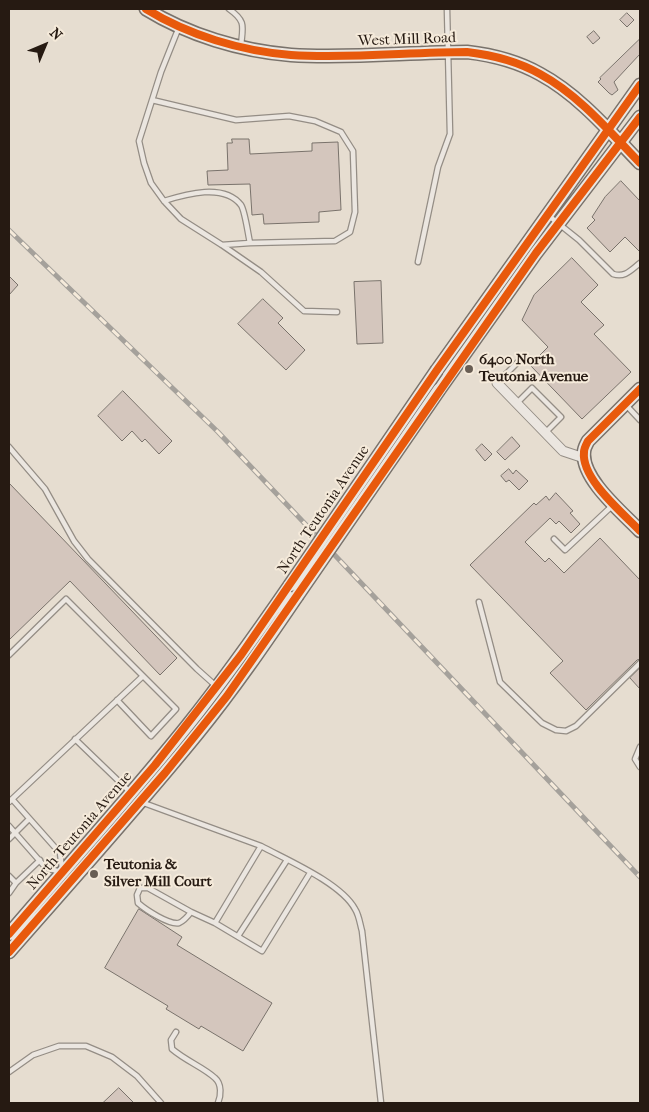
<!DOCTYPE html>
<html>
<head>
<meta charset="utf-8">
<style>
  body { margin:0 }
  #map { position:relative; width:649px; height:1112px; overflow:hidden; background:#e6ddd0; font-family:"IM FELL French Canon",serif }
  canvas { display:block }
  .frame { position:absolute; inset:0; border:10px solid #261a12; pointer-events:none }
  .north { position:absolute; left:20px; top:20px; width:50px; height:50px; -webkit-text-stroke:4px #f5eada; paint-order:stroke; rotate:45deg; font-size:14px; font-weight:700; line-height:20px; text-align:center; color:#261a12 }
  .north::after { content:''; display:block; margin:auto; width:18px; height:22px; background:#261a12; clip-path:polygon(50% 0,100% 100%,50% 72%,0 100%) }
</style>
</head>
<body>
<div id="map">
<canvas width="649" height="1112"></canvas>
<div class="frame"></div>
<div class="north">N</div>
</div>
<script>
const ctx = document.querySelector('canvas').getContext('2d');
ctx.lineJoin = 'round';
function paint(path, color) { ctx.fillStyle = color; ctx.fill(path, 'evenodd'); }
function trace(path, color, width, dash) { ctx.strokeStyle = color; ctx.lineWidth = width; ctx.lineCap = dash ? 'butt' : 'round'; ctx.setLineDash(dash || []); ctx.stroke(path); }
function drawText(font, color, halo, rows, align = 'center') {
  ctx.font = font + ' "IM FELL French Canon",serif'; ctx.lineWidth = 4; ctx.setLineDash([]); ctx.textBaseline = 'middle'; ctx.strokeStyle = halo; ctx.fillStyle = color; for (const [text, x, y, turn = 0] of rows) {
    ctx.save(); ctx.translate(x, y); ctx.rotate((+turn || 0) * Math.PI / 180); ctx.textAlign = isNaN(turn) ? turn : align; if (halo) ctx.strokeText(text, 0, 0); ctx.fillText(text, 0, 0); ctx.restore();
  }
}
const building = new Path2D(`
  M627 13 634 20 627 27 620 20Z
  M594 31 600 38 593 44 587 37Z
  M640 39V54L614 82 618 90 612 95 609 93 598 82 601 79 600 78Z
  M232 139H249L250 154 312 151V143L338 142 341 210 319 212V222L264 224 263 214 252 215 250 184 208 185 207 171 228 170 227 143H232Z
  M621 181 640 201V252L625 237 610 252 587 228 595 220 592 217 605 197Z
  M572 258 598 285 581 302 604 325 594 334 631 372 582 419 530 365 548 347 522 320 534 295Z
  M9 276 18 285 9 295Z
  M381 281 383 343 357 344 354 282Z
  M263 299 283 318 278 323 305 350 286 370 238 324Z
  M123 391 172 441 159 454 145 439 142 442 132 431 122 441 98 416Z
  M512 437 520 446 505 460 497 452Z
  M482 444 492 454 485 461 476 450Z
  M509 469 513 474 516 470 528 481 519 490 509 480 506 482 501 476Z
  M9 483 177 658 160 675 70 581 9 640Z
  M556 493 573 511 570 513 580 524 571 533 559 521 556 524 550 518 525 542 545 562 549 558 564 573 600 538 640 580V659L637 660 586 710 550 673 563 661 470 565 534 503 536 505 546 496 549 500Z
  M640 668V689L630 678Z
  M139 909 182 937 177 945 272 1003 243 1051 201 1026 199 1029 166 1009 168 1006 105 968Z
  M119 1088 134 1103H103Z`);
paint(building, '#d4c6bd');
trace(building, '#79726b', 1);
const service = new Path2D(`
  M229 9C246 21 243 26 241 45
  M179 27 161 72 139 141 144 163 151 183 164 201 181 219 222 245 261 272 304 311 337 312
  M152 100 236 120 289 116 315 121 341 132 353 151 355 212 350 232 335 241 250 243 222 245
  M164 201C186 194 224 183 241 205 245 211 248 234 250 243
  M549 216 579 240 613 274C625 278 631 270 640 263
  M418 262 438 167 450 134 447 9
  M497 383 521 359
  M517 403 532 388 561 417 545 433
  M626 405 640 420
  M9 447 45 489 74 541 88 559 197 669 216 686
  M554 539 565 550 613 505
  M479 602 500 682 542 723 556 730 566 731 576 726 640 663
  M9 655 66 599 176 709 151 736 117 700
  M75 739 130 792
  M640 747 635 759 640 767
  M12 799 60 853 62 868
  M9 802 143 676
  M141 802 261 846
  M9 826 46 868 61 872
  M9 839 29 819
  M310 873 262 951 215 923 261 846C287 860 341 883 355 909 359 915 360 924 362 931L381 1103
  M9 876 16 883 9 893
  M16 883 40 860
  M191 912 148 888H140L137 895 138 903C146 910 169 925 179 923 184 921 188 916 191 912L215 923
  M238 936 287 860
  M176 1032 171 1040 172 1049C186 1061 203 1067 215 1078 222 1084 221 1096 218 1103
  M9 1072 33 1055 59 1046H86L112 1057 137 1076 161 1103`);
const minor = new Path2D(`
  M497 383 563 451 584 458`);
const secondary = new Path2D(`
  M146 9C188 35 241 51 291 55 349 59 409 52 467 52 493 55 517 61 540 74 579 95 610 132 640 163
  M437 370 640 85
  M640 389 588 441C586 445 584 448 584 452 581 479 623 513 640 531
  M439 390 536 253 640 117
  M9 934C68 865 130 797 187 726 223 681 257 633 290 585
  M9 952C72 880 136 809 197 734 233 690 265 643 297 596`);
trace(service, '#948d85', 7);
trace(minor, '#948d85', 11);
trace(secondary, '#79726b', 15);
trace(service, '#ebe6e0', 4.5);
trace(minor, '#ebe6e0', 9);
trace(secondary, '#ebe6e0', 12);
const rail = new Path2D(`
  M9 230 218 432 640 877`);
trace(rail, '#a5a19b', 5);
trace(rail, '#f5eada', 3, [9]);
const secondaryBridge = new Path2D(`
  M290 585 437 370
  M297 596 439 390`);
trace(secondaryBridge, '#79726b', 15, []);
trace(secondaryBridge, '#ebe6e0', 12);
trace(new Path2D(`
  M146 9C188 35 241 51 291 55 349 59 409 52 467 52 493 55 517 61 540 74 579 95 610 132 640 163
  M640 389 588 441C586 445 584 448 584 452 581 479 623 513 640 531
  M9 934 155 765 241 655 437 370 640 85
  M9 952 165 773 227 696 536 253 640 117`), '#e8590c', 8);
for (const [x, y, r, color] of [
  [469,369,5,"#695e54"],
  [94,874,5,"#695e54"]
]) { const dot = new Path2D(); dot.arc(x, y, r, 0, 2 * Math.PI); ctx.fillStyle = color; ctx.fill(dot); trace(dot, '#f5eada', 2); }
drawText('15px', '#261a12', '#f5eada', [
  ["West Mill Road",407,40,-2],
  ["North Teutonia Avenue",324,510,-56],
  ["North Teutonia Avenue",80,831,-49]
]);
drawText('bold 15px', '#261a12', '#f5eada', [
  ["6400 North",479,360],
  ["Teutonia Avenue",479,377],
  ["Teutonia &",104,865],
  ["Silver Mill Court",104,882]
], 'left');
</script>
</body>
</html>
